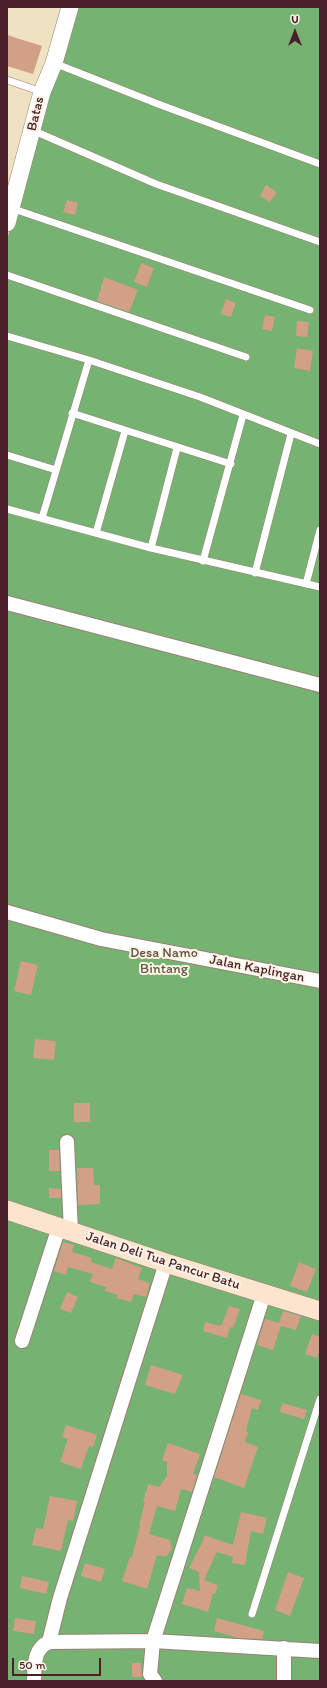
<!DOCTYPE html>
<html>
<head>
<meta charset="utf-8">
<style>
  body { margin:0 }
  #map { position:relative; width:327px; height:1688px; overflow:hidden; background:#efe2c3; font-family:Itim,sans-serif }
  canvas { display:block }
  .frame { position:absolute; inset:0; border:8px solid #4a1f2b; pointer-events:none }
  .north { position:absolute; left:275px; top:12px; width:40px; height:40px; -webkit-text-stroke:3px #fcf5e5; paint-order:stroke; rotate:0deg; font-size:11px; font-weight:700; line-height:16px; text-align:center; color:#4a1f2b }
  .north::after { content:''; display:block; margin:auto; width:14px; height:18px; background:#4a1f2b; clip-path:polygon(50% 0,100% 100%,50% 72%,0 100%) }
  .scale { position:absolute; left:12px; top:1658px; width:89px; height:18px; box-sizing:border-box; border:2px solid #4a1f2b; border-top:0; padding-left:5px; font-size:12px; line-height:14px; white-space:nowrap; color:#4a1f2b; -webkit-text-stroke:3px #fcf5e5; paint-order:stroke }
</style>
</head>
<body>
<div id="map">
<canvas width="327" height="1688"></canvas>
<div class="frame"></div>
<div class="north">U</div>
<div class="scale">50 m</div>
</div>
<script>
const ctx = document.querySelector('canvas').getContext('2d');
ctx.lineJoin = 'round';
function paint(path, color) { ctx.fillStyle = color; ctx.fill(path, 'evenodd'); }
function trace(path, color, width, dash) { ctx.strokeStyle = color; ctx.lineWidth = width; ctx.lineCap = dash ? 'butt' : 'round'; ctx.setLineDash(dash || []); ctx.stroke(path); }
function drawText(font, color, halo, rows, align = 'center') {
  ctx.font = font + ' Itim,sans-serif'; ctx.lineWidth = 4; ctx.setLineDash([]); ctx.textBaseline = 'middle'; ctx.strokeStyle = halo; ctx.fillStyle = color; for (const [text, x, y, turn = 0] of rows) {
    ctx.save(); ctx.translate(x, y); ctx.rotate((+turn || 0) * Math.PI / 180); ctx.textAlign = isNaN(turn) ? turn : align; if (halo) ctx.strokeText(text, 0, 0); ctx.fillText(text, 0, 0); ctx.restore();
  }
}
paint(new Path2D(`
  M70 7H320V1681H7V240Z`), '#76b271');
paint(new Path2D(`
  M7 35 42 46 33 74 7 66Z
  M266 185 277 192 270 202 260 196Z
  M67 200 78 203 75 215 63 212Z
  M141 263 154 268 147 287 134 282Z
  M104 277 138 290 129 312 97 301Z
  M226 299 236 303 231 317 221 314Z
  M265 315 275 317 272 331 262 329Z
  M297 321 309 322 307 337 296 336Z
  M297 348 313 351 310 371 294 368Z
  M21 961 38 965 31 995 14 991Z
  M35 1039 56 1041 54 1060 33 1058Z
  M74 1103H90V1122H74Z
  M49 1150H59L60 1171H49Z
  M77 1168H93L94 1185H100V1204L78 1205Z
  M49 1188 61 1189V1198H49Z
  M63 1242 74 1245 72 1252 92 1258 91 1262 112 1269 116 1258 142 1268 138 1279 150 1283 146 1297 134 1294 131 1302 116 1298 118 1295 105 1291 106 1287 90 1282 93 1274 68 1267 66 1275 54 1271Z
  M299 1262 316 1269 307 1292 290 1286Z
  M67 1292 78 1297 71 1313 60 1309Z
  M229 1306 240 1309 233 1328 230 1327 227 1338 203 1331 205 1322 221 1326Z
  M283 1311 301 1316 296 1330 281 1326 273 1350 257 1345 265 1319 279 1323Z
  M312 1334 320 1337V1349L317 1358 305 1354Z
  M151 1365 183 1375 175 1394 145 1385Z
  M241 1394 261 1400 258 1410 252 1408 246 1431 248 1432 245 1442 258 1447 244 1488 214 1477Z
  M282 1403 307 1410 304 1419 280 1412Z
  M66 1425 97 1435 93 1447 89 1446 81 1469 60 1462 68 1439 62 1437Z
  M168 1443 200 1454 193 1474 197 1475 192 1492 181 1489 175 1511 157 1506 149 1534 170 1540 172 1549 166 1557 157 1555 147 1589 122 1581 130 1557H132L140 1526 139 1525 145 1502H143L148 1484 159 1487 167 1476V1462L162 1460Z
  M50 1496 77 1501 73 1521 68 1520 61 1551 32 1545 36 1528 43 1529Z
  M241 1512 267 1518 263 1534 251 1531 245 1565 232 1563 233 1557 217 1552 204 1580 218 1585 215 1594 213 1593 208 1612 182 1604 187 1588 200 1591 199 1572 189 1568 203 1541 204 1535 233 1545Z
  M85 1563 105 1569 101 1582 81 1576Z
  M288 1572 304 1578 290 1616 275 1610Z
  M22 1576 49 1582 46 1594 20 1588Z
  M15 1618 36 1621 34 1634 13 1631Z
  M217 1618 264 1631 262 1639 238 1638 214 1631Z
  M132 1663H141L142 1677H132Z`), '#d1a086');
const service = new Path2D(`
  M54 63 158 104 320 164
  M7 80 42 92
  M32 130 156 184 320 242
  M11 208 310 310
  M7 275 246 357
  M7 336 89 360 200 397 320 444
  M72 413 231 464
  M7 455 56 470
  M7 509 151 548 320 587
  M42 518 89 360
  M96 533 125 431
  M151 548 177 448
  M203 561 243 415
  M255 573 291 434
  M306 584 320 530
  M252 1614 320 1399`);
const minor = new Path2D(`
  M7 603 320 685
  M7 912 101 939 320 981
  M67 1142 71 1232
  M166 1263 60 1598 49 1642 153 1641 320 1651
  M22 1341 59 1227
  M284 1648V1681
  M34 1681C35 1665 33 1649 49 1642
  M155 1681 150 1674 153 1641 264 1294`);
const tertiary = new Path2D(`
  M7 223 42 92 54 63 70 7`);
const secondary = new Path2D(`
  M7 1210 166 1263 320 1311`);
trace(service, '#9c8077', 8);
trace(minor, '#9c8077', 16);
trace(tertiary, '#9c8077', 18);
trace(secondary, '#9c8077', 20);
trace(service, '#fff', 7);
trace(minor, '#fff', 14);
trace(tertiary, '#fff', 17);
trace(secondary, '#fbe5cf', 19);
drawText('14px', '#4a1f2b', '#fcf5e5', [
  ["Batas",36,114,-76],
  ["Jalan Kaplingan",257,969,11],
  ["Jalan Deli Tua Pancur Batu",163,1261,18]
]);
drawText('14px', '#605445', '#fcf5e5', [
  ["Desa Namo",164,953],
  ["Bintang",164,969]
]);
</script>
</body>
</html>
